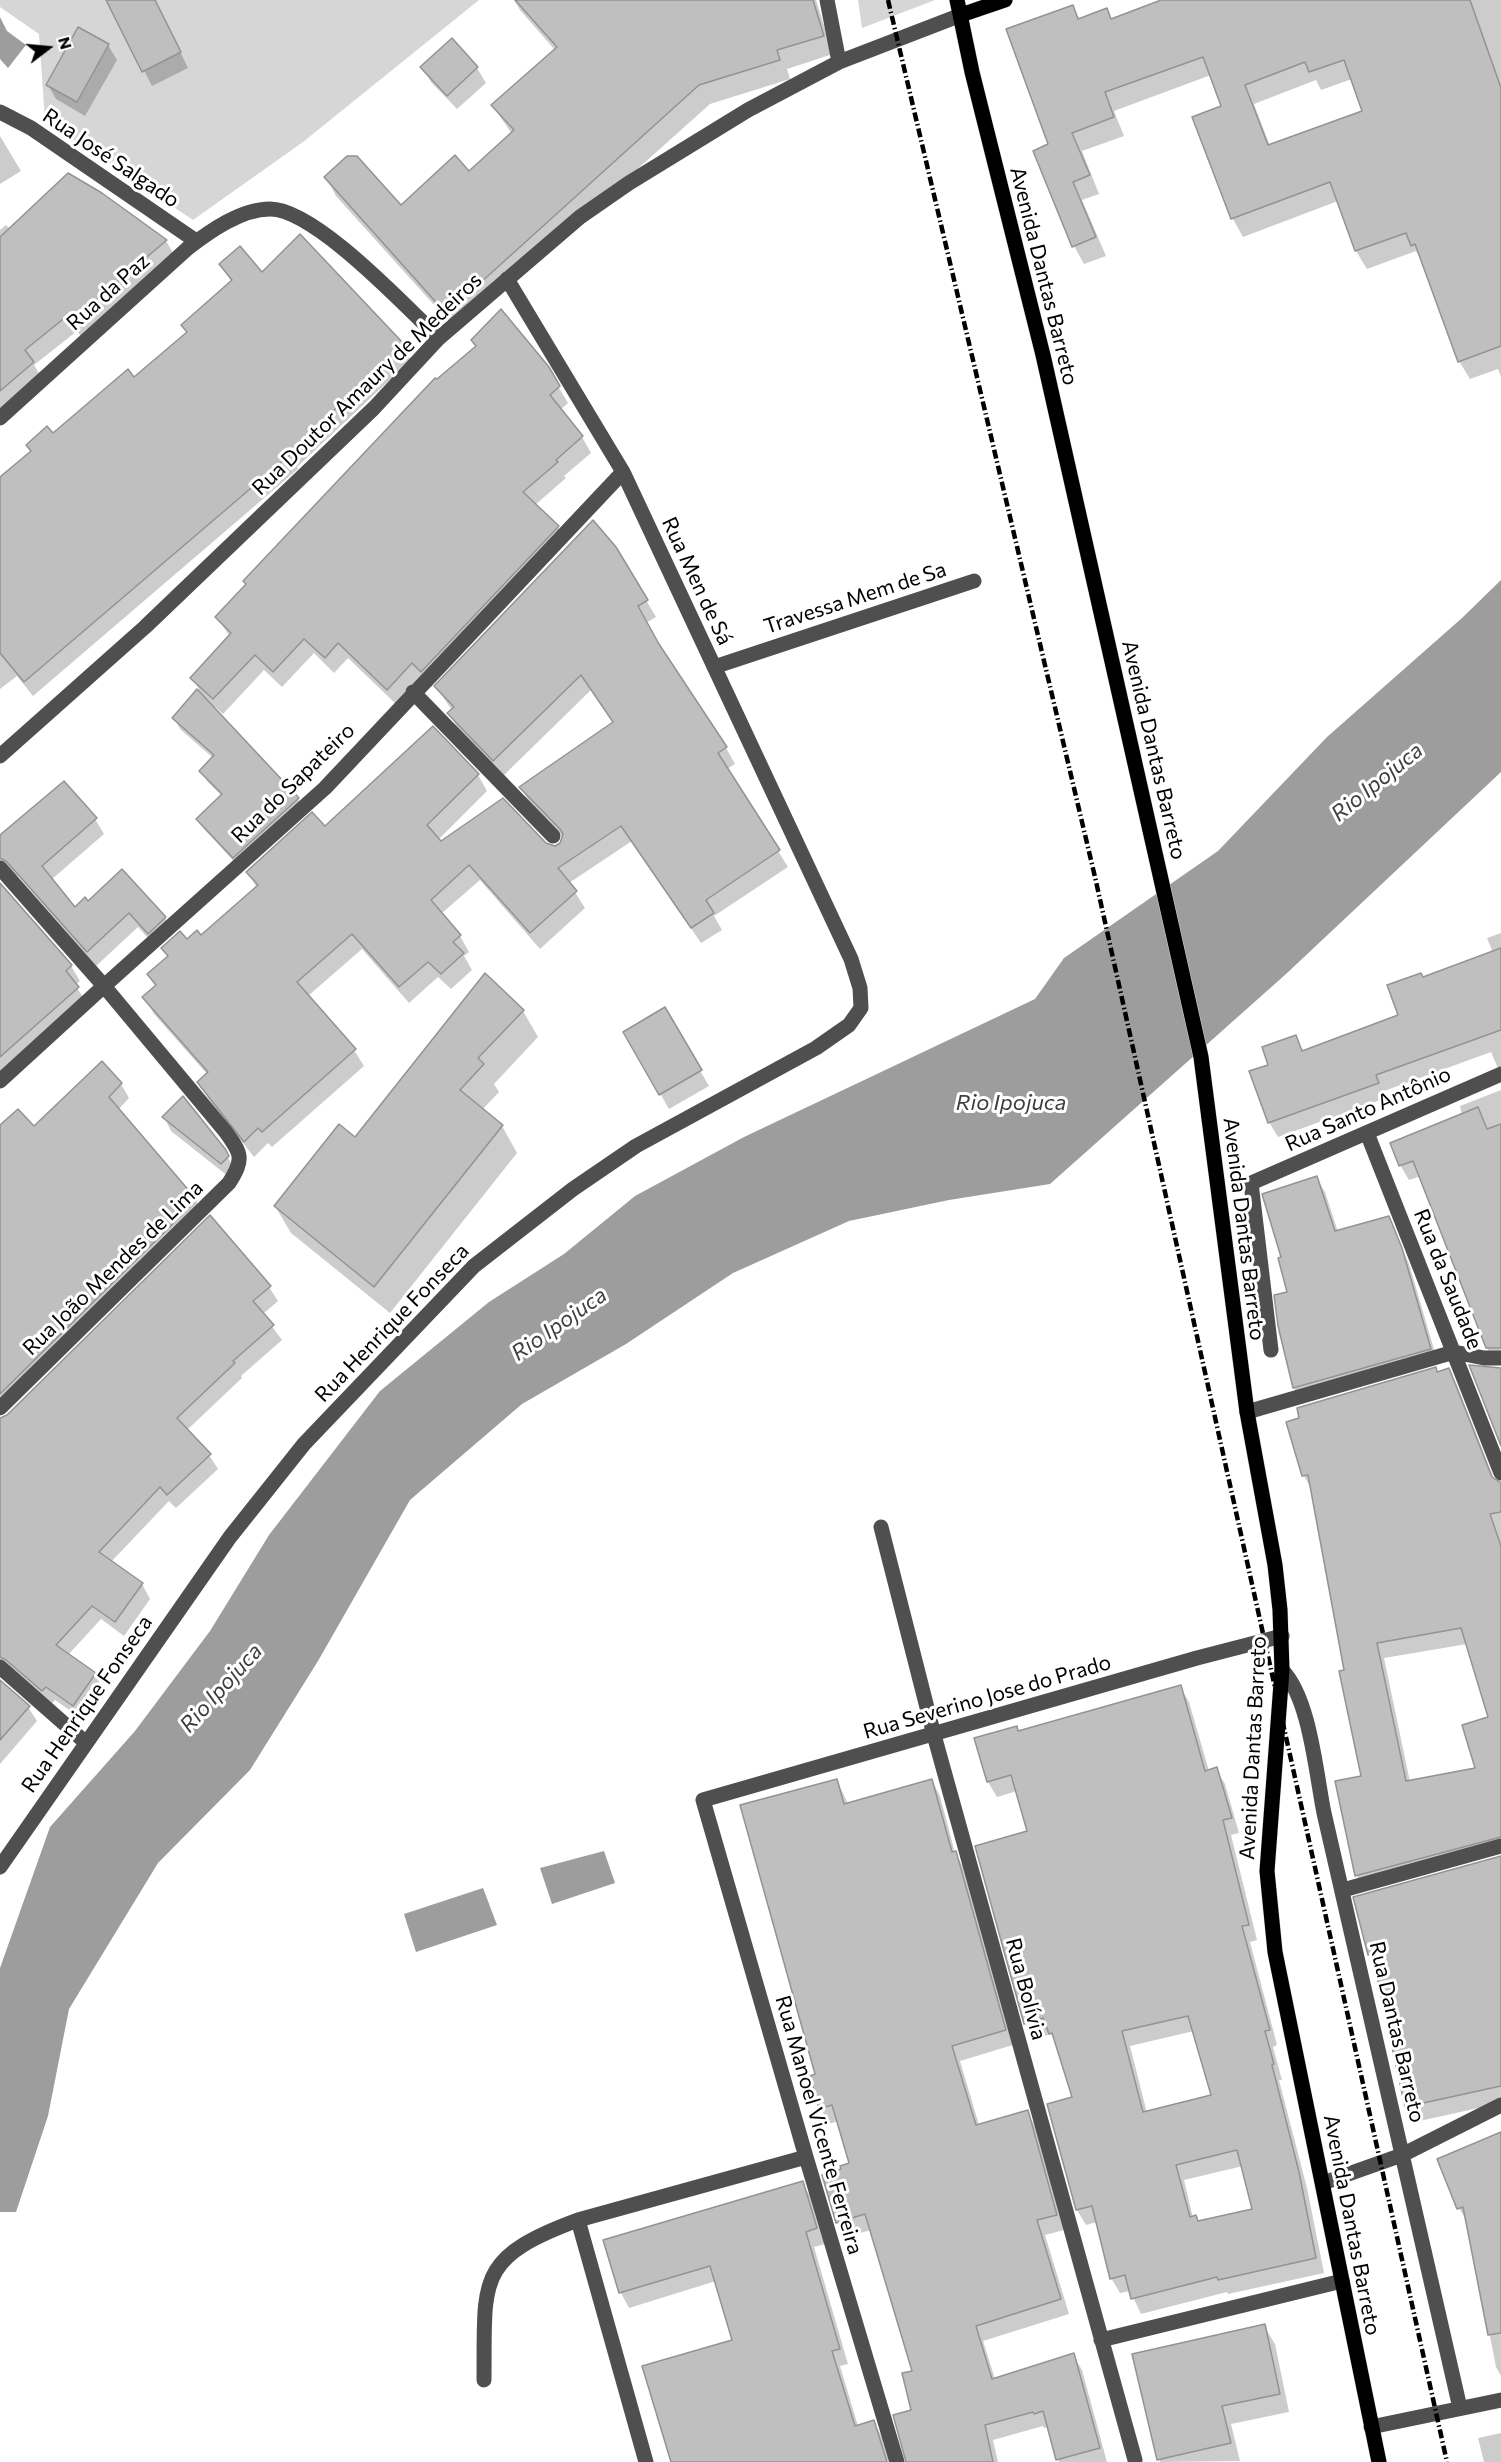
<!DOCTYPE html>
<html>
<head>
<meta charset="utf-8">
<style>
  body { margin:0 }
  #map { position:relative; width:1501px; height:2462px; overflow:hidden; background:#fff; font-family:Commissioner,sans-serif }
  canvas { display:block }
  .north { position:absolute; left:18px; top:18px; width:60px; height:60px; -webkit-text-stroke:4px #fff; paint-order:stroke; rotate:74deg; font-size:16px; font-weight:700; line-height:24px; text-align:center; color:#000 }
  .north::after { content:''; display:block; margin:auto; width:21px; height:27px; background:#000; clip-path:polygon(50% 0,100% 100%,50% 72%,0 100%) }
</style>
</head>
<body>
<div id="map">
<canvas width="1501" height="2462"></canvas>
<div class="north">N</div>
</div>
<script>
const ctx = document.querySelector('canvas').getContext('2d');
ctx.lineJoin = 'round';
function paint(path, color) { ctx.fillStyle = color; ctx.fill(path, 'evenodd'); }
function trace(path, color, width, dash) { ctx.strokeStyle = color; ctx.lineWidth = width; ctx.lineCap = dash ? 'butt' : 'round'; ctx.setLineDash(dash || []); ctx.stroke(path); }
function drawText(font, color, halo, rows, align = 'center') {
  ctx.font = font + ' Commissioner,sans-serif'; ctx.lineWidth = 6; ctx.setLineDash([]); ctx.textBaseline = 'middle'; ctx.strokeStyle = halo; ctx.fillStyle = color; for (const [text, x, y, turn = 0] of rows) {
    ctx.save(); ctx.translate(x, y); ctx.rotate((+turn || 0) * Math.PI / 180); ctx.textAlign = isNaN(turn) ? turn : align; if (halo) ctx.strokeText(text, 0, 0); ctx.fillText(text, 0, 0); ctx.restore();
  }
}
paint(new Path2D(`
  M0 0H479L303 142 193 220 45 121 39 34 0 7Z
  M858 0H935L862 28Z`), '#d6d6d6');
paint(new Path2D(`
  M0 17 7 31 26 45 8 68 0 59Z
  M1501 580V772L1286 974 1050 1184 949 1200 849 1221 733 1273 626 1344 522 1404 410 1500 318 1661 250 1770 158 1863 69 2009 48 2116 16 2212H0V1968L50 1827 135 1731 210 1631 269 1535 380 1391 489 1302 564 1254 635 1196 744 1137 1035 999 1064 958 1218 851 1327 737 1462 618Z
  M604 1851 615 1883 552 1904 540 1868Z
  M483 1888 497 1925 416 1952 404 1914Z`), '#9d9d9d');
paint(new Path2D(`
  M108 0H155L188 68 152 86Z
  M514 0H816L833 54 787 69 790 79 710 104 479 311 453 326 336 196 326 177 401 207 469 173 512 134 493 106 555 50 520 10Z
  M1165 0H1501V377L1498 369 1470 379 1459 361 1423 263 1416 251 1367 269 1356 251 1338 201 1243 237 1233 219 1194 118 1223 107 1211 75 1114 111 1124 136 1082 151 1099 194 1082 200 1106 256 1084 264 1074 246 1050 145 1072 6 1080 20 1106 10 1112 20ZM1352 79 1364 112 1270 146 1254 104 1316 80 1321 90Z
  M452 40 477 68 486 83 457 109 431 82 422 67Z
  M108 45 117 60 85 116 56 99 48 85Z
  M0 136 21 171 0 184Z
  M101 194 166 241 175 256 81 336 77 331 34 365 42 378 0 413V230L6 225 10 229Z
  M300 236 403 345 411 360 297 467 298 469 33 696 17 676 0 689V479L32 453 27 445 53 436 134 379 188 333 232 283 221 265 262 274Z
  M473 341 547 368 568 403 560 410 582 437 591 453 564 476 566 478 535 505 558 527 567 542 431 687 422 678 397 705 348 658 334 673 314 653 282 687 264 670 223 714 214 706 212 708 298 799 304 809 239 867 204 829 198 819 222 796 207 781 201 771 213 758 180 729 174 718 199 689 192 678 230 637 217 617 436 381 476 347Z
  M615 548 656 617 646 623 726 748 735 764 727 769 788 867 714 916 722 930 701 943 632 841 569 883 585 908 540 949 480 880 441 914 460 936 469 952 464 956 472 970 451 989 438 977 409 1003 362 949 308 996 354 1050 364 1066 272 1147 268 1143 254 1157 208 1098 199 1082 207 1074 154 1014 144 998 156 987 149 975 168 958 163 948 201 937 257 888 248 872 325 828 433 729 478 775 487 791 438 840 440 843 546 844 555 847 561 844 563 837 530 803 521 788 614 723 592 689 503 776 458 729 449 713 452 710 436 687Z
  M95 819 104 834 51 880 75 909 88 903 122 871 165 918 174 933 157 948 138 927 96 966 18 876 12 873 0 879V837Z
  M0 885 71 966 80 981 75 985 87 1003 0 1079Z
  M1501 933V1075L1491 1052 1384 1091 1386 1098 1278 1137 1269 1122 1270 1066 1295 1037 1304 1052 1400 1016 1423 979 1493 953 1487 938Z
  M664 1009 709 1086 669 1109 625 1032Z
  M523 1011 538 1037 494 1084 499 1092 482 1110 502 1126 517 1153 390 1313 291 1233 275 1206 355 1139Z
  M121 1084 129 1098 118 1110 196 1201 204 1216 0 1397V1127L34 1128Z
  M1501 1090V1363H1496L1487 1348 1421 1176 1409 1180 1400 1165 1462 1115 1460 1106Z
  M164 1117 216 1138 236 1171 229 1177 171 1131Z
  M1316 1178 1325 1192 1338 1232 1388 1218 1409 1264 1438 1363 1303 1402 1294 1388 1279 1325 1289 1294Z
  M269 1287 278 1301 263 1314 282 1340 241 1376 242 1378 186 1431 209 1455 218 1469 176 1508 169 1501 111 1562 142 1584 150 1599 124 1636 101 1619 68 1655 95 1674 103 1689 82 1719 55 1700 51 1705 0 1676V1438Z
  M1435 1369 1438 1373 1449 1370 1457 1385 1495 1481 1501 1484V1853L1366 1891 1357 1876 1337 1782 1362 1777 1312 1490 1304 1476ZM1467 1644 1490 1718 1477 1769 1410 1782 1384 1658Z
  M0 1682 28 1707 37 1721 0 1764Z
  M1180 1687 1189 1702 1209 1771 1216 1769 1225 1784 1239 1833 1231 1835 1257 1940 1250 1942 1277 2045 1273 2047 1282 2080H1279L1307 2188 1324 2273 1228 2294 1227 2292 1141 2314 1130 2291 1120 2293 1111 2278 1097 2222 1086 2225 1077 2210 1048 2105 1074 2098 1057 2044 1051 2034 1034 2039 1026 2023 1028 1832 1017 1791 997 1797 988 1782 976 1739 1016 1728 1019 1733ZM1194 2031 1213 2096 1147 2113 1130 2046ZM1243 2166 1254 2210 1199 2222 1193 2218 1184 2180Z
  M837 1780 848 1804 932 1781 940 1796 955 1853 964 1868 1013 2045 960 2061 979 2125 1027 2112 1036 2127 1064 2230 1045 2235 1069 2314 983 2341 995 2379 1073 2355 1082 2370 1107 2462H1059L1048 2427 1044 2428 1043 2426 993 2440 998 2462H907L913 2411V2372L871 2230 846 2237 837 2222 843 2170 851 2164 838 2121 829 2124 821 2109 812 2077 817 2075Z
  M1501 1858V2103L1415 2122 1406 2106 1375 1964 1370 1954Z
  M1501 2134V2376L1496 2367 1468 2223 1459 2208Z
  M802 2183 811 2197 825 2244 814 2247 848 2364 840 2366 858 2426 874 2422 882 2437 890 2462H673L734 2341 716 2281 629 2308 621 2293 605 2241Z
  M1264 2326 1275 2344 1289 2412 1231 2424 1240 2461 1160 2462 1133 2355Z
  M1501 2433V2462H1484L1478 2438Z`), '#0003');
const building = new Path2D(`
  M106 0H155L181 52 142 72Z
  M515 0H813L824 36 777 50 780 60 699 85 468 294 463 289 442 309 324 177 347 156H357L401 205 455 155 469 171 514 130 491 105 557 47Z
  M1161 0H1470L1501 88V346L1458 362 1415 244 1411 246 1406 233 1355 251 1330 182 1231 219 1192 117 1221 106 1203 57 1105 92 1114 117 1072 133 1090 175 1073 182 1096 237 1072 247 1033 151 1048 144 1006 29 1073 5 1078 19 1107 8 1111 19ZM1344 60 1362 111 1268 145 1245 85 1305 62 1309 72Z
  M78 27 109 44 77 102 46 85Z
  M452 38 478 67 447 96 420 67Z
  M68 173 102 193 167 240 71 321 67 316 25 350 34 362 0 391V237Z
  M300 234 404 344 290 452 291 454 24 682 0 653V477L31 451 26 445 47 426 53 433 128 369 134 377 187 332 181 325 232 280 219 264 240 246 262 272Z
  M501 309 549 367 560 386 550 395 583 436 556 460 558 462 523 492 559 526 421 672 412 663 387 690 338 643 325 658 304 639 273 672 255 655 213 699 190 678 231 633 215 617 246 584 243 581 435 378 437 379 476 346 471 340Z
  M593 520 616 547 648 600 638 606 659 644 727 747 718 753 780 850 706 900 714 913 691 928 621 826 558 868 577 891 530 933 469 865 431 900 461 935 453 942 464 953 441 974 428 962 399 987 352 934 297 982 356 1049 262 1132 258 1128 244 1142 197 1082 208 1072 142 997 156 985 147 974 168 956 161 948 180 931 187 939 197 930 201 935 258 885 246 872 312 812 325 826 433 726 479 774 427 825 441 841 503 798 546 843 555 846 560 843 563 834 560 829 519 787 613 722 581 675 493 761 447 713 454 707 434 686Z
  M197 689 299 798 233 858 196 819 222 794 199 771 214 755 172 718Z
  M64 781 97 818 42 866 75 907 85 897 88 901 122 869 166 917 148 934 129 913 87 952 7 862 0 858V835Z
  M0 883 72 965 66 971 79 987 0 1057Z
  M1501 948V1030L1376 1075 1379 1083 1268 1123 1249 1071 1268 1065 1262 1047 1296 1035 1302 1051 1398 1015 1387 985 1421 973 1423 977Z
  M485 973 524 1010 478 1058 484 1064 460 1090 503 1125 374 1287 274 1206 339 1124 355 1137Z
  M665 1007 702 1070 659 1095 623 1032Z
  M102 1061 122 1083 109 1097 197 1200 0 1394V1125L18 1109 34 1126Z
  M183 1096 226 1150 229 1156 221 1164 162 1117Z
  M1478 1107 1487 1129 1501 1124V1348H1486L1413 1161 1399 1166 1390 1143Z
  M1317 1176 1335 1231 1389 1216 1402 1248 1431 1349 1293 1388 1278 1326 1274 1295 1287 1292 1278 1258 1281 1257 1262 1194Z
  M210 1215 271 1286 253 1301 274 1325 233 1361 235 1363 177 1418 211 1454 167 1495 160 1487 99 1552 143 1583 115 1622 92 1606 56 1645 96 1673 73 1706 46 1687 42 1691 6 1660 0 1657V1418L7 1415Z
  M1469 1365 1501 1368V1446Z
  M1436 1367 1437 1372 1449 1368 1492 1477 1501 1483V1512L1490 1514 1501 1546V1837L1355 1876 1335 1781 1361 1776 1339 1671 1344 1670 1308 1475 1302 1476 1286 1422 1299 1418 1297 1408ZM1461 1628 1488 1717 1462 1725 1475 1768 1406 1781 1377 1643Z
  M0 1680 30 1706 0 1740Z
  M1181 1685 1205 1771 1217 1767 1232 1818 1223 1820 1249 1925 1242 1926 1270 2030 1265 2031 1274 2064 1272 2065 1299 2172 1316 2258 1218 2280 1217 2277 1131 2299 1125 2275 1110 2279 1092 2206 1076 2210 1047 2104 1072 2097 1052 2033 1049 2034 1043 2018 1024 2024 975 1846 1027 1831 1011 1775 987 1782 974 1738 1017 1726 1018 1731ZM1188 2016 1211 2095 1143 2112 1122 2031ZM1237 2150 1252 2209 1198 2221 1196 2215 1190 2217 1176 2165Z
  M837 1779 844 1804 932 1779 952 1852 956 1851 1006 2030 952 2046 976 2125 1028 2110 1057 2215 1037 2220 1061 2299 976 2326 992 2379 1074 2353 1100 2448 1056 2460 1043 2411 1034 2414 1033 2412 985 2425 993 2462H906L893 2415 911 2410 902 2373 912 2371 865 2214 836 2223 822 2175 841 2169 840 2166 849 2163 832 2105 819 2109 810 2076 815 2074 740 1805Z
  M1501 1856V2086L1405 2107 1372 1954 1368 1955 1353 1897Z
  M1501 2132V2333L1488 2335 1463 2207 1457 2209 1437 2159Z
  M803 2181 817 2228 806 2232 840 2349 832 2351 855 2426 874 2420 887 2462H671L642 2366 732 2340 710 2266 619 2293 603 2240Z
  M1265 2324 1280 2394 1222 2406 1231 2443 1157 2460 1132 2354Z`);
paint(building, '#bfbfbf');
trace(building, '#939393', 1.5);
const major = new Path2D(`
  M957 0 972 72 1043 355 1201 1057 1247 1412 1275 1565 1280 1610 1282 1670 1267 1871 1275 1952 1379 2462
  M961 15 1005 0`);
trace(major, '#dbdbdb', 16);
trace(new Path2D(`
  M827 0 839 62
  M0 112 31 128 196 241
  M0 418 188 248C210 231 241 209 270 209 315 209 405 306 439 338
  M714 667 974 581
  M413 692 553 836
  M0 756 145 627 374 408 439 338 580 217 629 183 748 110 839 62 961 15
  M0 868 104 986 225 1131C241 1153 245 1158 229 1183L0 1408
  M0 1081 104 986 325 788 623 472
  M1367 1133 1501 1473
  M1271 1350 1251 1183 1501 1074
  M1247 1412 1454 1352 1484 1358H1501
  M881 1527 934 1735 1135 2460
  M0 1667 85 1742
  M1282 1670C1310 1698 1316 1774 1324 1813L1460 2408
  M0 1867 230 1537 304 1444 474 1266 573 1189 636 1146 816 1048 849 1025 861 1008 860 988 851 959 623 472 507 279
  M1343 1890 1501 1846
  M1323 2183 1402 2155 1501 2105
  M578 2220 646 2462
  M1101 2340 1342 2281
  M484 2380C485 2280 475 2258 578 2220L806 2157
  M1371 2427 1501 2400
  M897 2462 806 2157 703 1800 1197 1658 1282 1636`), '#4f4f4f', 15);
trace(major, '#000', 15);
trace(new Path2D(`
  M888 0 1095 877 1447 2462`), '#000', 4.5, [9, 3, 1.5, 3]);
drawText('21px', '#000', '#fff', [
  ["Rua José Salgado",111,158,34],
  ["Avenida Dantas Barreto",1044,276,76],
  ["Rua da Paz",108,292,-42],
  ["Rua Doutor Amaury de Medeiros",367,384,-44],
  ["Rua Men de Sá",697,581,65],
  ["Travessa Mem de Sa",855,598,-18],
  ["Avenida Dantas Barreto",1154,750,77],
  ["Rua do Sapateiro",293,783,-44],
  ["Rua Santo Antônio",1368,1109,-24],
  ["Avenida Dantas Barreto",1244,1229,83],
  ["Rua João Mendes de Lima",113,1268,-44],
  ["Rua da Saudade",1448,1279,68],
  ["Rua Henrique Fonseca",392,1323,-46],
  ["Rua Severino Jose do Prado",987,1697,-16],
  ["Rua Henrique Fonseca",87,1704,-55],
  ["Avenida Dantas Barreto",1253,1748,-87],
  ["Rua Bolívia",1026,1989,75],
  ["Rua Dantas Barreto",1397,2032,77],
  ["Rua Manoel Vicente Ferreira",819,2125,74],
  ["Avenida Dantas Barreto",1352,2225,79]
]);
drawText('italic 22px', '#3e3e3e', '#fff', [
  ["Rio Ipojuca",1377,782,-39],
  ["Rio Ipojuca",1011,1103],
  ["Rio Ipojuca",559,1324,-35],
  ["Rio Ipojuca",221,1688,-48]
]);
</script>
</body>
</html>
